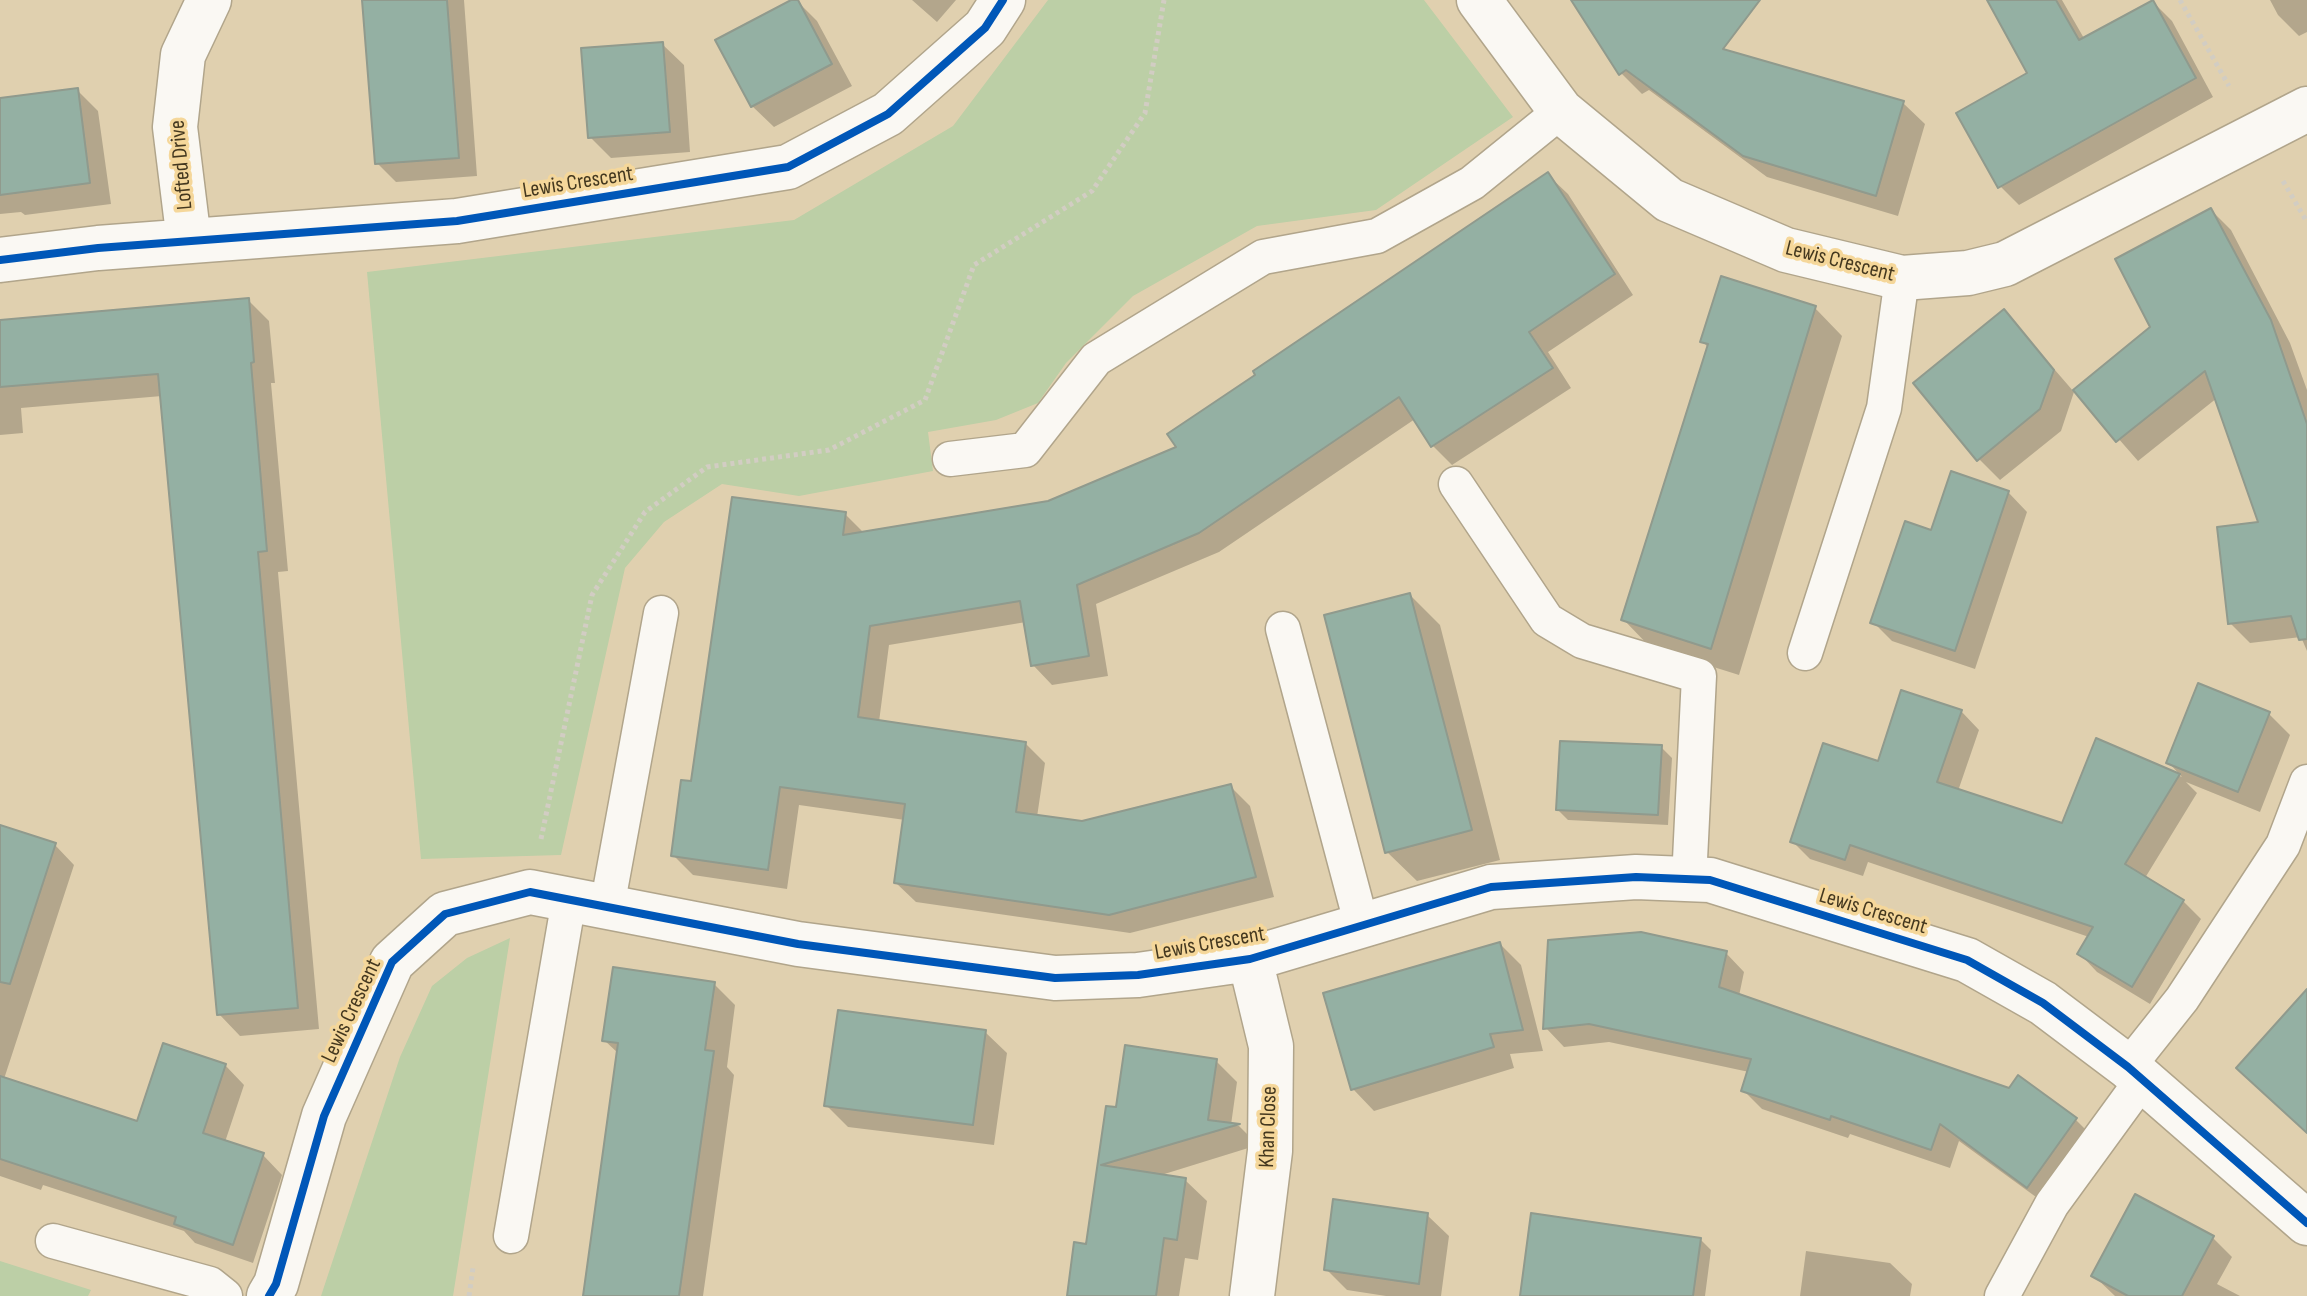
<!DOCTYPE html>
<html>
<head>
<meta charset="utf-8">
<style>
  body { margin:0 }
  canvas { display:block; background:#e0d0af }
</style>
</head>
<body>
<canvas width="2307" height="1296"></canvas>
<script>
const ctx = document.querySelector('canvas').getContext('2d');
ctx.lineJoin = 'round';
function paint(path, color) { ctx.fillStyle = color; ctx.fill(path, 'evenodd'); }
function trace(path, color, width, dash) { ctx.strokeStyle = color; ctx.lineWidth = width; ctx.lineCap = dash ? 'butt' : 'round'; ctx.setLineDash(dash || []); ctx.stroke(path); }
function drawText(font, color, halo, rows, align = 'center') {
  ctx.font = font + ' "Sofia Sans Condensed",sans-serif'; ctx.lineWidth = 7; ctx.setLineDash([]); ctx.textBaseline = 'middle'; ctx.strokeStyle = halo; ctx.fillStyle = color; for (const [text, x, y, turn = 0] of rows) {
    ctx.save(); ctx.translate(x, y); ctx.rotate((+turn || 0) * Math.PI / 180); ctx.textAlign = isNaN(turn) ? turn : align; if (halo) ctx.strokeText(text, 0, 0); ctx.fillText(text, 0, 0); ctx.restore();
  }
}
paint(new Path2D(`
  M1048 0H1424L1513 117 1376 210 1257 226 1133 296 1066 363 1038 403 996 420 928 432 933 471 799 496 722 484 664 522 625 568 561 855 421 859 367 272 794 220 953 126Z
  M510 938 453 1296H321L400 1057 432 986 467 958Z
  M0 1261 91 1290 88 1296H0Z`), '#bccfa6');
paint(new Path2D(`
  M364 0H464L477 176 396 182 377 163Z
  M796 0 817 21 852 86 774 127 752 106Z
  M912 0H956L937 22Z
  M1574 0H1679L1711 48 1903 103 1925 124 1898 216 1767 177 1649 90 1642 94 1621 73Z
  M2003 0H2062L2085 40 2153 2 2172 21 2213 97 2019 205 2000 186 2029 74Z
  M2270 0H2307V32L2299 36 2278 15Z
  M662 44 684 65 690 152 611 158 590 137Z
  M77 90 98 111 111 204 25 215 21 212 0 214V100Z
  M1548 175 1568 194 1633 295 1548 352 1571 388 1452 465 1433 446 1415 419 1219 552 1096 604 1108 676 1052 685 1033 665 1026 622 889 645 879 722 1025 743 1045 763 1037 817 1082 823 1230 786 1250 806 1274 897 1130 933 916 902 896 883 905 820 799 805 787 889 693 875 673 855 693 783 845 514 865 534 1048 503 1179 448Z
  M2211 210 2231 230 2290 343 2307 390V651L2301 637 2250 643 2230 623 2261 524 2217 398 2138 461 2076 390 2153 327Z
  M248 300 269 321 275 383H271L288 571 278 572 319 1029 240 1036 219 1014 162 396 21 408 23 433 0 435V323Z
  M1815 308 1842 336 1739 675 1650 647 1623 619 1709 348 1703 342Z
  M2004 311 2074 392 2061 431 2000 480 1979 459Z
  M2008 492 2027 512 1975 669 1892 641 1873 622 1932 532Z
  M1410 595 1440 625 1500 860 1417 881 1387 852Z
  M1961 711 1979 730 1958 791 2063 826 2097 741 2182 777 2168 762 2269 714 2290 735 2260 812 2186 782 2197 793 2145 878 2183 901 2201 919 2150 1004 2097 972 2079 953 2089 937 1868 862 1863 876 1810 859 1792 841 1879 764Z
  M1661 747 1672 758 1668 825 1568 820 1558 810Z
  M0 827 55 845 74 865 4 1079 138 1123 225 1065 244 1085 225 1142 263 1155 282 1175 253 1263 195 1243 184 1231 43 1185 41 1190 0 1176Z
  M1500 944 1521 965 1543 1051 1510 1054 1514 1068 1374 1111 1353 1089Z
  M1726 953 1744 972 1739 996 2076 1120 2094 1138 2047 1205 1959 1141 1950 1168 1850 1134 1848 1138 1762 1109 1743 1090 1749 1072 1609 1042 1564 1047 1546 1028Z
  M714 984 735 1005 727 1067 734 1075 703 1296H584L619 1054 604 1040Z
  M985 1032 1007 1053 994 1145 848 1127 826 1105Z
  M1216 1061 1237 1082 1231 1125 1239 1126 1258 1145 1158 1176 1185 1180 1207 1201 1198 1260 1185 1258 1179 1296H1069L1088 1246 1108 1108 1117 1109Z
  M1427 1215 1449 1236 1441 1296H1386L1347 1290 1326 1269Z
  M2213 1238 2232 1257 2217 1284 2240 1296H2115L2093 1275Z
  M1700 1239 1711 1250 1705 1296H1524Z
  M1806 1251 1890 1263 1912 1284 1910 1296H1800Z`), '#0003');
const building = new Path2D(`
  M362 0H447L459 158 375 164Z
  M791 0H798L832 64 751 107 715 40Z
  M1571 0H1760L1723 49 1904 101 1876 196 1743 156 1626 70 1619 75Z
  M1987 0H2056L2079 40 2153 0 2196 78 1998 188 1956 113 2027 73Z
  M663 42 670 132 588 138 581 48Z
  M78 88 90 183 0 195V98Z
  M1548 172 1615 274 1529 332 1553 368 1431 447 1399 397 1199 533 1077 585 1089 656 1031 666 1020 601 870 626 858 717 1026 742 1016 812 1082 821 1231 784 1256 877 1109 915 894 883 905 804 780 787 768 870 671 856 681 780 691 781 732 497 846 512 843 535 1048 501 1176 447 1167 434 1255 375 1253 371Z
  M2211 208 2271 320 2307 424V639L2299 640 2291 616 2228 624 2217 527 2258 522 2205 371 2116 442 2073 390 2150 327 2115 259Z
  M1721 276 1816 306 1711 649 1621 620 1708 344 1700 342Z
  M249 298 254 362 251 363 267 551 258 552 298 1008 217 1015 158 374 0 387V320Z
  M2004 309 2054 370 2040 409 1977 461 1913 383Z
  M1951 471 2009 491 1955 651 1870 623 1905 521 1931 530Z
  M1410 593 1472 830 1385 853 1324 615Z
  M2198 683 2270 712 2238 792 2166 763Z
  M1901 690 1962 710 1937 782 2062 823 2096 738 2180 774 2125 864 2184 900 2132 987 2077 954 2093 927 1850 845 1845 860 1790 842 1823 743 1878 761Z
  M1560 741 1662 745 1658 815 1556 810Z
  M0 825 56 843 10 984 0 982Z
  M1641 932 1727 951 1719 987 2009 1088 2018 1075 2077 1118 2027 1188 1940 1124 1931 1150 1831 1116 1830 1120 1741 1091 1751 1059 1589 1024 1543 1029 1548 940Z
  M1500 942 1523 1030 1490 1034 1494 1047 1351 1090 1323 993Z
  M613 967 715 982 705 1050 714 1051 679 1296H583L618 1043 602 1041Z
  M2307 989V1133L2236 1068Z
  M838 1010 986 1030 973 1125 824 1106Z
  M163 1043 226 1064 203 1133 264 1153 233 1245 174 1224 176 1217 0 1159V1076L137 1121Z
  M1125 1045 1217 1059 1208 1120 1240 1124 1101 1165 1186 1178 1177 1240 1164 1238 1156 1296H1067L1074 1242 1086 1244 1106 1106 1116 1107Z
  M2135 1194 2214 1236 2182 1296H2128L2091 1276Z
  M1333 1199 1428 1213 1419 1284 1324 1270Z
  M1531 1213 1701 1238 1693 1296H1520Z`);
paint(building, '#94b0a3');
trace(building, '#909a8d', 2);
const service = new Path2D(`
  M950 459 1025 450 1096 359 1263 257 1377 236 1472 183 1561 111
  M1456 484 1547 620 1582 641 1699 676 1689 880
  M1283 629 1362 926
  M1805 653 1884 408 1902 278
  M607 907 661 613
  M2128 1067 2182 999 2283 845 2307 782
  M511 1236 569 900
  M53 1241 210 1284 225 1296
  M2002 1296 2052 1204 2143 1079`);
const minor = new Path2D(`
  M1479 0 1561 111 1669 200 1786 250 1902 278 1968 273 2005 264 2307 109
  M189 241 175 127 183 55 209 0
  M0 260 98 248 457 221 788 167 888 114 985 28 1003 0
  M1250 959 1271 1046 1270 1151 1252 1296
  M269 1296 276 1284 324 1116 392 962 445 914 530 892 798 944 1055 978 1138 975 1250 959 1491 887 1636 877 1710 880 1967 960 2043 1003 2128 1067 2307 1223`);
trace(service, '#b1a58b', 37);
trace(minor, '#b1a58b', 47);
trace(new Path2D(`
  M2180 0 2229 86
  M2283 181 2307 222
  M541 839 592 595 645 512 707 467 829 450 925 400 974 265 1092 191 1145 113 1164 0
  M469 1296 473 1268`), '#d2cdc3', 5, [4, 4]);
trace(service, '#faf8f3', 34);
trace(minor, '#faf8f3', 44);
trace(new Path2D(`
  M0 260 98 248 457 221 788 167 888 114 985 28 1003 0
  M269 1296 276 1284 324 1116 392 962 445 914 530 892 798 944 1055 978 1138 975 1250 959 1491 887 1636 877 1710 880 1967 960 2043 1003 2128 1067 2307 1223`), '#0057b8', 8);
drawText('22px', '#44381f', '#f5d79a', [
  ["Lofted Drive",182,165,-95],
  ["Lewis Crescent",578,183,-9],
  ["Lewis Crescent",1840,262,14],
  ["Lewis Crescent",1873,912,17],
  ["Lewis Crescent",1210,944,-10],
  ["Lewis Crescent",352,1011,-65],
  ["Khan Close",1269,1127,-88]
]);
</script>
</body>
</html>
